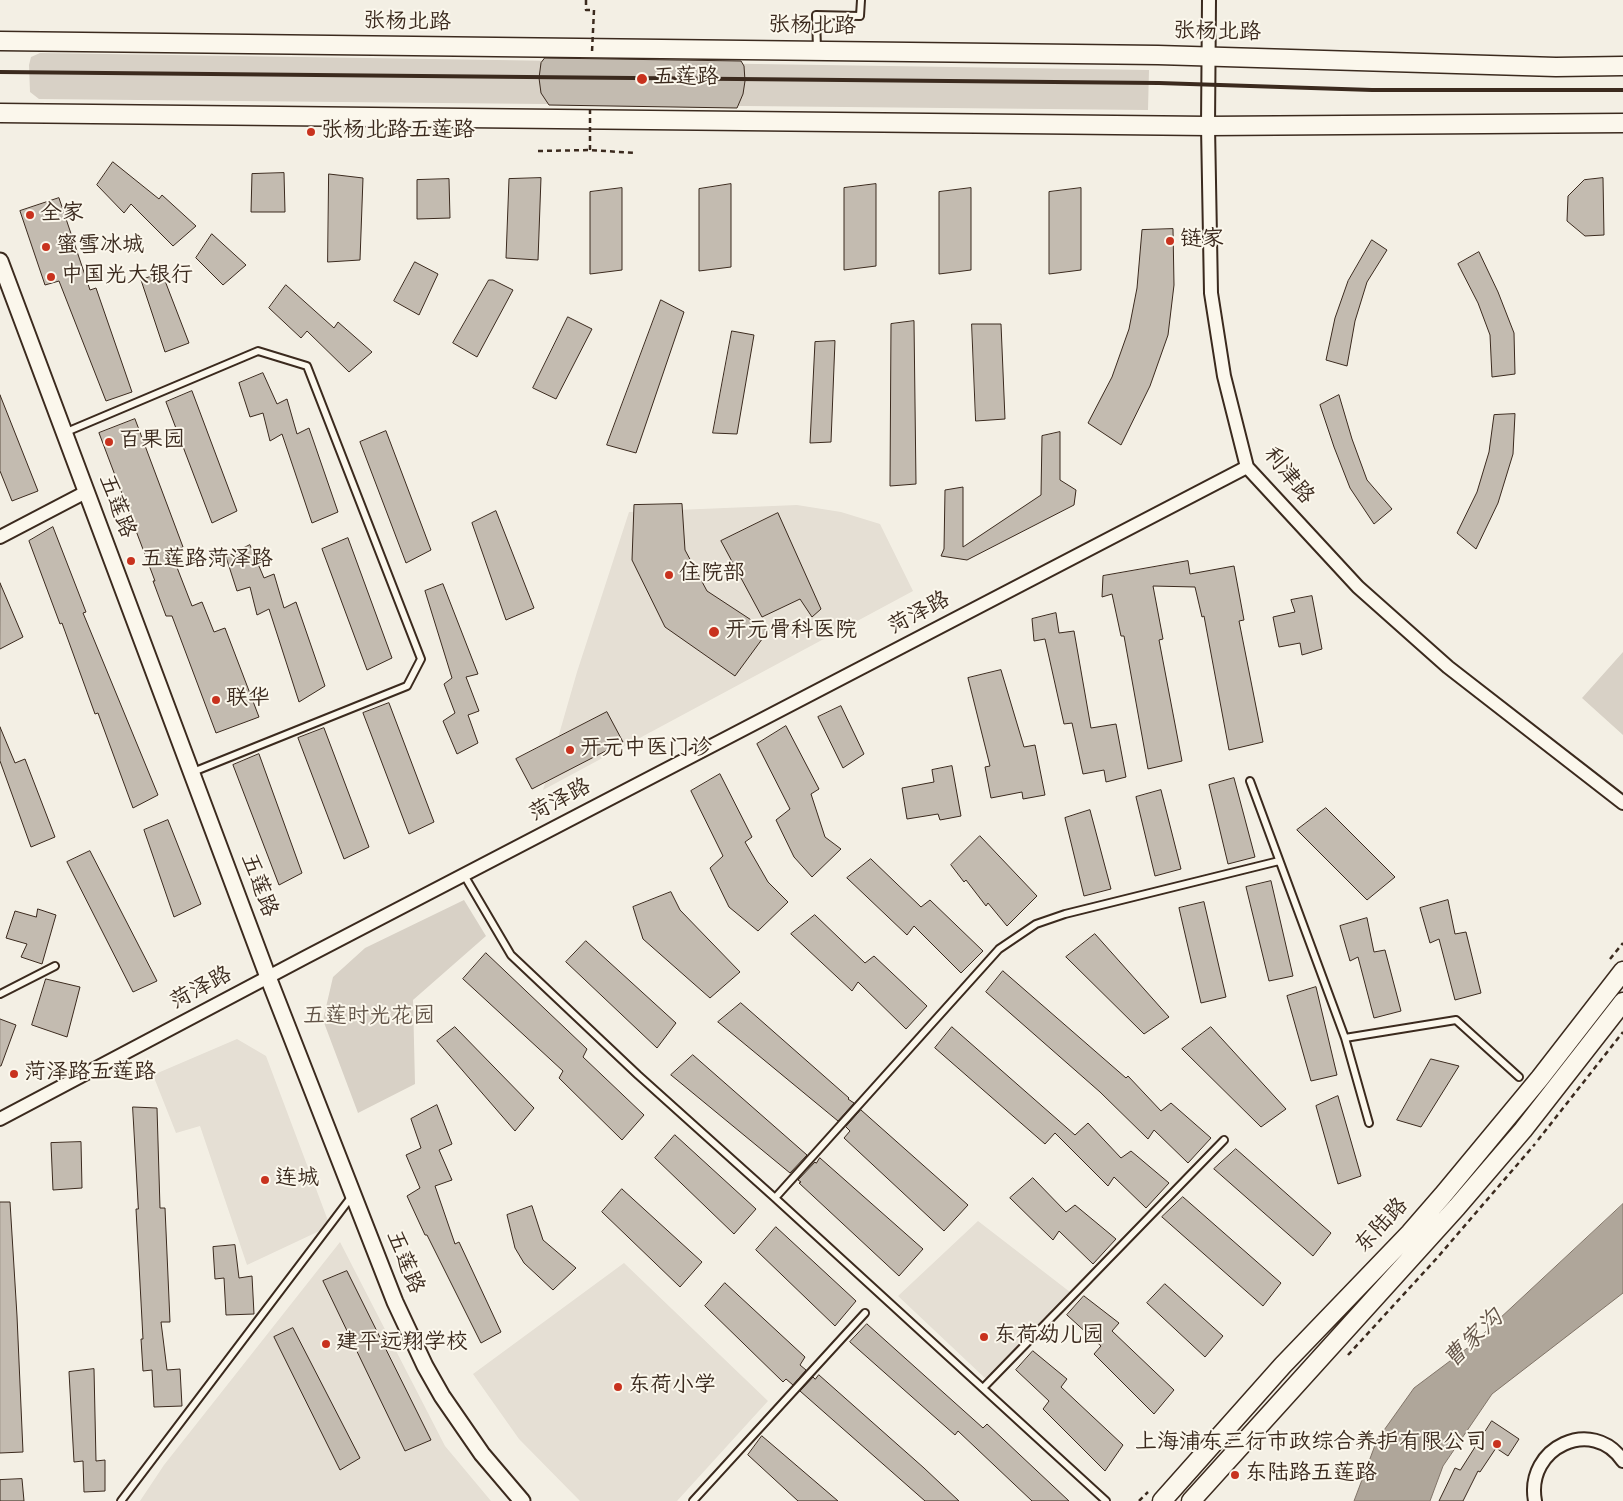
<!DOCTYPE html>
<html>
<head>
<meta charset="utf-8">
<style>
  body { margin:0 }
  canvas { display:block; background:#f3efe4 }
</style>
</head>
<body>
<canvas width="1623" height="1501"></canvas>
<script>
const ctx = document.querySelector('canvas').getContext('2d');
ctx.lineJoin = 'round';
function paint(path, color) { ctx.fillStyle = color; ctx.fill(path, 'evenodd'); }
function trace(path, color, width, dash) { ctx.strokeStyle = color; ctx.lineWidth = width; ctx.lineCap = dash ? 'butt' : 'round'; ctx.setLineDash(dash || []); ctx.stroke(path); }
function drawText(font, color, halo, rows, align = 'center') {
  ctx.font = font + ' "Indie Flower","LXGW WenKai TC",sans-serif'; ctx.lineWidth = 4; ctx.setLineDash([]); ctx.textBaseline = 'middle'; ctx.strokeStyle = halo; ctx.fillStyle = color; for (const [text, x, y, turn = 0] of rows) {
    ctx.save(); ctx.translate(x, y); ctx.rotate((+turn || 0) * Math.PI / 180); ctx.textAlign = isNaN(turn) ? turn : align; if (halo) ctx.strokeText(text, 0, 0); ctx.fillText(text, 0, 0); ctx.restore();
  }
}
paint(new Path2D(`
  M797 505 841 512 880 524 913 591 543 790 577 672 629 512Z
  M237 1039 266 1056 330 1226 247 1265 200 1126 176 1133 153 1075Z
  M978 1221 1070 1292 986 1379 898 1296Z
  M340 1242 445 1446 491 1501H140L164 1465Z
  M624 1263 768 1401 677 1501H580L519 1439 473 1374Z`), '#e5dfd4');
paint(new Path2D(`
  M40 53 1149 70 1148 110 39 99 30 92 29 65 31 57Z
  M1623 652V735L1582 698Z
  M464 900 486 936 413 1000 415 1084 358 1113 323 1020 333 977 365 948Z`), '#d8d1c6');
const water = new Path2D(`
  M1623 1204V1293L1492 1394 1443 1466 1430 1501H1354L1377 1440 1414 1388 1470 1346Z`);
paint(water, '#afa69a');
trace(water, '#817468', 1);
const building = new Path2D(`
  M545 58 741 61 744 66 745 81 743 94 737 108 549 105 541 93 539 78 541 63Z
  M113 162 159 199 162 195 196 226 173 246 131 204 124 213 97 185Z
  M284 173 285 212H251L252 174Z
  M329 174 363 178 360 260 328 262Z
  M541 178 538 260 506 258 509 179Z
  M1603 178 1604 235 1585 236 1567 221 1568 196 1584 180Z
  M449 179 450 218 417 219V180Z
  M731 184V267L699 271V189Z
  M876 184V266L844 270V188Z
  M622 188V270L590 274V192Z
  M971 188V270L939 274V192Z
  M1081 188V270L1049 274V192Z
  M59 198 90 290 96 288 132 392 106 401 59 281 45 285 20 211Z
  M1173 229 1174 285 1168 335 1150 386 1121 445 1088 423 1112 377 1129 329 1137 288 1142 230Z
  M212 234 246 265 223 285 196 258Z
  M1372 240 1387 250 1367 282 1355 321 1347 366 1326 360 1335 318 1348 281Z
  M1479 252 1498 292 1514 333 1515 374 1492 377 1490 335 1478 303 1458 264Z
  M415 262 438 274 419 315 394 301Z
  M162 273 189 343 165 352 141 280Z
  M489 280H493L513 290 477 357 453 343Z
  M286 285 334 328 338 322 372 352 349 372 307 331 301 338 269 308Z
  M661 300 684 312 636 453 607 445Z
  M568 317 592 329 556 399 533 388Z
  M914 321 916 484 890 486 891 324Z
  M972 324H1001L1005 419 976 421Z
  M732 331 754 335 737 434 713 433Z
  M835 341 831 442 810 443 815 342Z
  M263 373 277 404 287 399 297 434 309 428 338 512 312 523 282 434 270 441 263 413 250 417 239 383Z
  M192 391 237 511 212 523 166 402Z
  M0 395 38 491 12 501 0 471Z
  M1339 395 1352 439 1367 480 1392 509 1374 524 1350 488 1334 447 1320 405Z
  M1515 414 1513 454 1498 503 1476 549 1457 533 1477 492 1489 452 1494 415Z
  M135 419 183 547 171 552 192 606 202 602 214 632 225 628 259 717 216 733 172 616H166L153 581H155L99 433Z
  M386 431 431 550 406 563 360 442Z
  M1060 432V480L1076 490 1074 505 967 560 941 556 944 549 945 490 963 487V547L1041 495 1042 436Z
  M682 504 685 550 707 591 768 631 735 676 665 627 632 560 634 505Z
  M496 511 534 608 506 620 472 523Z
  M778 513 821 609 812 617 800 599 762 617 721 541Z
  M53 527 86 612 83 613 158 795 133 808 98 713 95 714 62 623 60 624 29 541Z
  M348 538 392 658 367 670 322 549Z
  M250 545 264 578 274 574 284 608 296 602 325 686 299 702 269 609 257 615 250 587 237 591 226 557Z
  M1188 561 1190 574 1234 566 1244 620 1239 621 1263 742 1229 750 1204 616 1202 617 1195 587 1153 586 1163 639 1159 640 1182 761 1148 769 1124 636H1121L1112 594 1102 597 1103 576Z
  M0 583 23 637 0 649Z
  M443 584 478 674 466 677 479 711 468 715 478 743 457 754 443 721 455 713 444 684 452 678 425 591Z
  M1312 596 1322 649 1302 655 1300 643 1279 647 1273 617 1295 612 1291 600Z
  M1056 613 1059 633 1074 631 1091 728 1116 724 1126 777 1106 782 1104 770 1083 774 1072 723 1064 724 1045 639 1034 641 1032 619Z
  M1001 670 1024 747 1035 745 1045 795 1023 799 1022 792 991 798 985 767 990 766 968 678Z
  M389 703 434 822 409 834 363 713Z
  M841 706 864 754 843 768 818 717Z
  M607 712 623 742 532 789 516 759Z
  M786 726 819 789 811 794 825 837 841 849 812 877 794 857 776 820 790 809 757 744Z
  M0 727 15 763 25 759 55 837 31 847 0 761Z
  M324 728 369 847 344 859 298 738Z
  M259 754 302 873 279 885 233 765Z
  M952 766 961 816 940 820 938 814 907 819 902 788 934 782 932 770Z
  M720 774 752 837 745 842 768 882 788 902 758 931 729 907 710 868 723 856 691 791Z
  M1234 778 1255 857 1228 864 1209 785Z
  M1161 790 1181 869 1155 876 1136 797Z
  M1326 808 1395 877 1367 900 1297 830Z
  M1090 810 1111 889 1084 896 1065 818Z
  M168 820 201 904 174 917 144 830Z
  M980 836 1037 896 1007 926 988 903 986 906 966 880 964 882 951 865Z
  M90 851 157 981 133 992 67 862Z
  M871 859 921 907 930 900 983 951 961 973 914 926 907 935 847 878Z
  M1271 881 1293 976 1269 981 1246 887Z
  M671 892 680 910 740 972 710 998 643 939 633 907Z
  M1448 900 1455 934 1466 932 1481 993 1455 1000 1439 939 1430 943 1420 908Z
  M1204 902 1226 997 1201 1003 1179 908Z
  M38 909 56 915 42 964 21 957 27 944 6 938 15 911 36 917Z
  M815 915 865 963 874 956 927 1006 906 1029 858 982 852 991 791 934Z
  M1367 918 1374 952 1385 950 1401 1011 1374 1018 1358 957 1350 961 1340 926Z
  M1095 934 1169 1017 1144 1034 1066 957Z
  M586 941 676 1023 657 1048 566 962Z
  M486 953 587 1049 583 1057 644 1115 622 1140 559 1078 563 1071 463 979Z
  M1003 971 1126 1078 1128 1076 1161 1111 1171 1103 1211 1138 1188 1163 1154 1130 1148 1139 1100 1092 986 992Z
  M46 979 80 987 67 1037 32 1025Z
  M1316 987 1337 1075 1311 1081 1287 996Z
  M741 1003 849 1098 848 1099 854 1103 838 1121 718 1022Z
  M0 1019 16 1025 1 1066H0Z
  M455 1027 534 1108 515 1131 437 1041Z
  M952 1027 1075 1135 1088 1123 1121 1158 1131 1151 1169 1183 1146 1208 1114 1177 1108 1186 1055 1133 1045 1144 935 1048Z
  M1211 1027 1286 1109 1261 1127 1182 1049Z
  M693 1055 807 1155 790 1173 671 1075Z
  M1431 1059 1459 1066 1421 1127 1397 1120Z
  M1338 1096 1361 1176 1338 1184 1316 1106Z
  M437 1105 452 1144 439 1150 452 1180 435 1186 455 1244 459 1242 501 1332 481 1343 427 1235H425L407 1196 420 1188 406 1155 421 1148 411 1119Z
  M133 1107 157 1108 160 1208H165L170 1322H161L167 1370 180 1369 182 1406 154 1407 152 1370 143 1371 141 1339H143L136 1209H138Z
  M861 1110 968 1205 944 1231 844 1138 850 1131 846 1127Z
  M675 1135 756 1209 734 1234 655 1158Z
  M81 1142 82 1188 53 1190 51 1143Z
  M1236 1149 1331 1233 1313 1256 1214 1169Z
  M820 1158 923 1249 899 1276 799 1183 801 1182 798 1180 815 1162 816 1163Z
  M1033 1178 1066 1212 1075 1205 1116 1239 1093 1264 1059 1231 1053 1240 1010 1198Z
  M622 1189 702 1262 680 1287 602 1212Z
  M1183 1197 1281 1283 1263 1306 1162 1217Z
  M0 1202H10L17 1316 23 1452 0 1453Z
  M532 1206 543 1240 576 1268 553 1290 524 1263 515 1248 507 1215Z
  M776 1227 856 1301 835 1326 756 1250Z
  M235 1245 239 1278 252 1276 254 1314 226 1315 224 1278 215 1279 213 1247Z
  M347 1271 431 1440 405 1451 323 1281Z
  M725 1283 805 1357 800 1365 806 1370 793 1385 786 1379 783 1382 705 1306Z
  M1165 1284 1223 1336 1205 1357 1147 1303Z
  M1084 1296 1119 1323 1112 1331 1174 1390 1154 1414 1094 1354 1101 1346 1067 1315Z
  M867 1324 983 1428 987 1424 1069 1501H1032L958 1431 955 1435 850 1342Z
  M293 1328 360 1458 340 1470 274 1337Z
  M1033 1351 1067 1379 1061 1387 1123 1445 1105 1471 1043 1409 1049 1401 1016 1370Z
  M94 1369 96 1461 105 1460V1491L84 1492 83 1461 74 1462 69 1372Z
  M819 1375 924 1468 959 1501H925L800 1391 813 1377 815 1379Z
  M1492 1421 1519 1439 1508 1456 1496 1448 1480 1472 1478 1471 1463 1501H1439L1455 1468 1460 1470Z
  M762 1436 838 1501H798L748 1455Z
  M22 1479 24 1501H0V1480Z`);
paint(building, '#c3bbb0');
trace(building, '#3b2a1e', 1);
const service = new Path2D(`
  M817 50 816 15 860 16 861 0
  M64 433 258 351 307 366 421 659 407 686 193 772
  M1250 781 1345 1038 1369 1123
  M464 875 511 955 638 1075 775 1198 1106 1501
  M0 994 55 966
  M1345 1038 1456 1020 1519 1077
  M775 1198 999 949 1036 924 1065 914 1279 861
  M983 1388 1224 1140
  M121 1501 352 1196
  M693 1501 865 1313`);
const minor = new Path2D(`
  M1209 0 1208 126 1211 293 1224 376 1247 467 1358 587 1448 667 1623 803
  M0 537 86 492
  M0 1119 306 957 1247 467
  M1535 1501C1525 1447 1593 1416 1623 1461`);
const tertiary = new Path2D(`
  M0 261 268 977 395 1302 425 1366 442 1396 482 1454 522 1501`);
const secondary = new Path2D(`
  M0 41 1158 55 1556 67 1623 66
  M0 113 1208 126 1623 123
  M1162 1501 1283 1365 1410 1233 1443 1195 1540 1078 1623 971
  M1191 1501 1457 1207 1523 1130 1623 1002`);
trace(service, '#3b2a1e', 10);
trace(minor, '#3b2a1e', 16);
trace(tertiary, '#3b2a1e', 19);
trace(secondary, '#3b2a1e', 21);
trace(new Path2D(`
  M538 151 590 150 635 153
  M1610 959 1623 943
  M1538 1140 1623 1032
  M1348 1355 1437 1258 1535 1144
  M1139 1501 1148 1492`), '#3b2a1e', 2.5, [5, 4]);
trace(service, '#fbf7ec', 6);
trace(minor, '#fbf7ec', 12);
trace(tertiary, '#fbf7ec', 15);
trace(secondary, '#fbf7ec', 18);
trace(new Path2D(`
  M0 72 1159 83 1372 90H1623`), '#3b2a1e', 4);
trace(new Path2D(`
  M586 0V10H594L592 52
  M590 150V106`), '#3b2a1e', 2.5, [5, 4]);
for (const [x, y, r, color] of [
  [642,79,6,"#c8321e"],
  [311,132,5,"#c8321e"],
  [30,215,5,"#c8321e"],
  [1170,241,5,"#c8321e"],
  [46,247,5,"#c8321e"],
  [51,277,5,"#c8321e"],
  [109,442,5,"#c8321e"],
  [131,561,5,"#c8321e"],
  [669,575,5,"#c8321e"],
  [714,632,6,"#c8321e"],
  [216,700,5,"#c8321e"],
  [570,750,5,"#c8321e"],
  [14,1074,5,"#c8321e"],
  [265,1180,5,"#c8321e"],
  [984,1337,5,"#c8321e"],
  [326,1344,5,"#c8321e"],
  [618,1387,5,"#c8321e"],
  [1497,1444,5,"#c8321e"],
  [1235,1475,5,"#c8321e"]
]) { const dot = new Path2D(); dot.arc(x, y, r, 0, 2 * Math.PI); ctx.fillStyle = color; ctx.fill(dot); trace(dot, '#fbf7ec', 2); }
drawText('22px', '#3b2a1e', '#fbf7ec', [
  ["张杨北路",407,24,1],
  ["张杨北路",812,28,1],
  ["张杨北路",1217,34,1],
  ["利津路",1287,477,51],
  ["五莲路",115,507,69],
  ["菏泽路",920,615,-28],
  ["菏泽路",561,802,-28],
  ["五莲路",257,886,69],
  ["菏泽路",202,990,-28],
  ["东陆路",1383,1227,-47],
  ["五莲路",403,1263,68]
]);
drawText('22px', '#3b2a1e', '#fbf7ec', [
  ["五莲路",653,79],
  ["张杨北路五莲路",321,132],
  ["全家",40,215],
  ["链家",1180,241],
  ["蜜雪冰城",56,247],
  ["中国光大银行",61,277],
  ["百果园",119,442],
  ["五莲路菏泽路",141,561],
  ["住院部",679,575],
  ["开元骨科医院",725,632],
  ["联华",226,700],
  ["开元中医门诊",580,750],
  ["菏泽路五莲路",24,1074],
  ["连城",275,1180],
  ["东荷幼儿园",994,1337],
  ["建平远翔学校",336,1344],
  ["东荷小学",628,1387],
  ["上海浦东三行市政综合养护有限公司",1487,1444,"right"],
  ["东陆路五莲路",1245,1475]
], 'left');
drawText('22px', '#625448', '#fbf7ec', [
  ["五莲时光花园",369,1018]
]);
drawText('italic 24px', '#645549', '#fbf7ec', [
  ["曹家沟",1475,1341,-44]
]);
</script>
</body>
</html>
